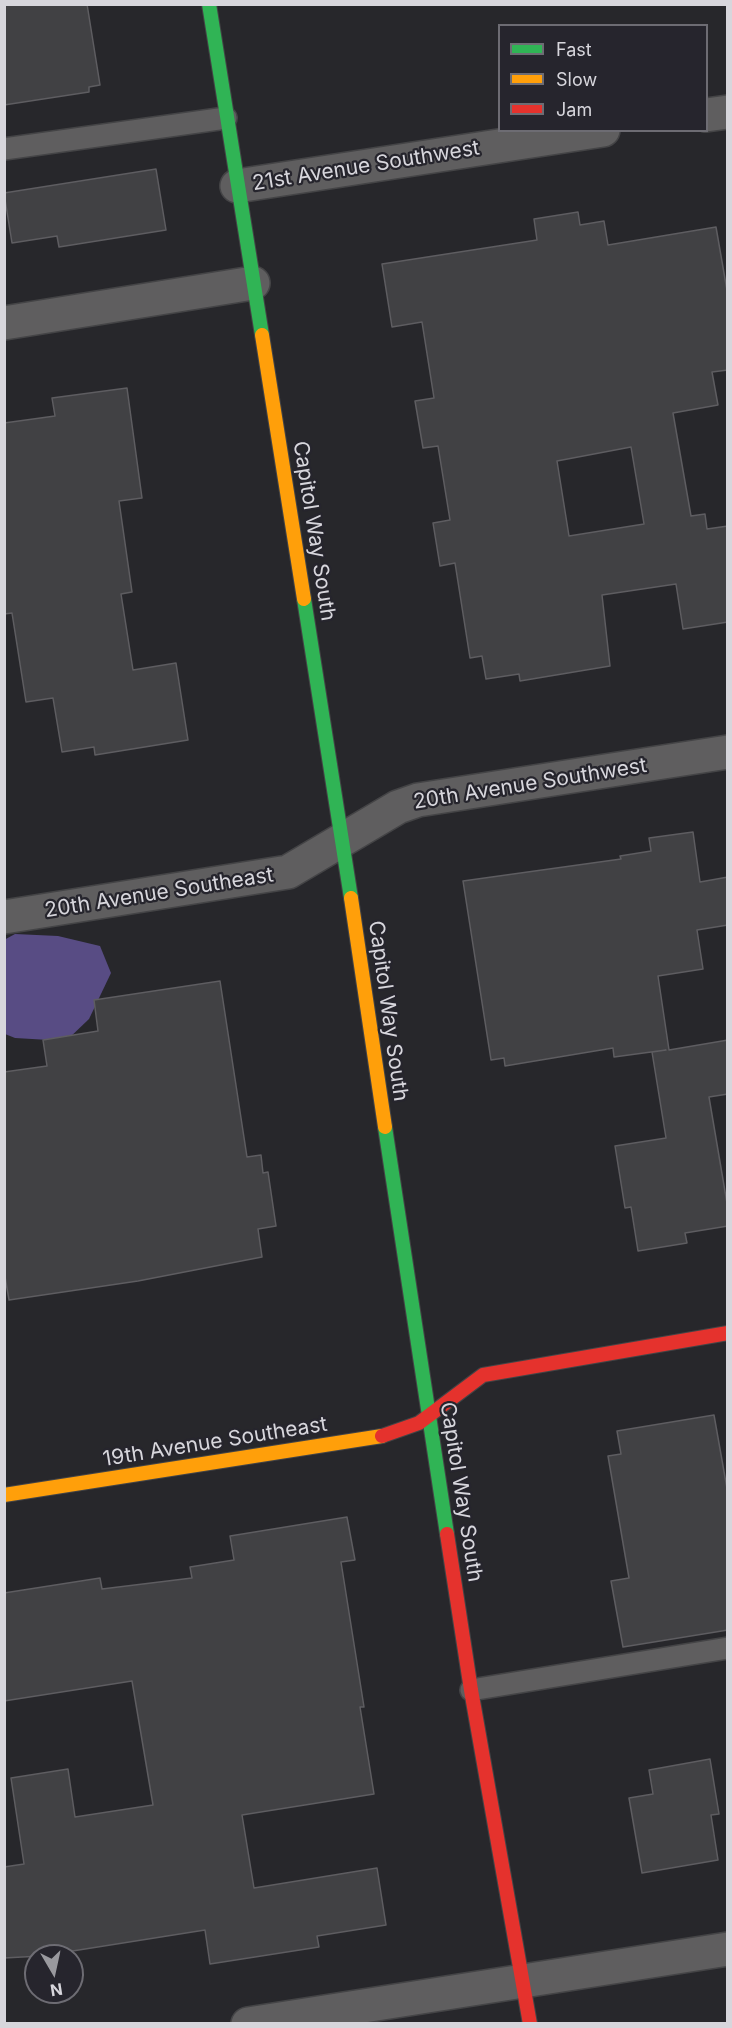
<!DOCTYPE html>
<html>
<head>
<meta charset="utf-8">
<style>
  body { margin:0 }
  #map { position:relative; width:732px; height:2028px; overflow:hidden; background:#27272b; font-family:Inter,sans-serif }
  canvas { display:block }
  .frame { position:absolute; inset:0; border:6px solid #d7d6dc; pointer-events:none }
  .legend { position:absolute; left:498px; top:24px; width:210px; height:108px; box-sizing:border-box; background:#26252d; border:2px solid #6d6c73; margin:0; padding:8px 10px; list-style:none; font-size:18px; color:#d7d6dc }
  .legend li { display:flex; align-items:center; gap:12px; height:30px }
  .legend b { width:30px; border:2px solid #6d6c73 }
  .north { position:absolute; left:24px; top:1944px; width:60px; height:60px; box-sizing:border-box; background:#26252d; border:2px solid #6d6c73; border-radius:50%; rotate:171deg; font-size:16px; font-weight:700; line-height:24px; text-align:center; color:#d7d6dc }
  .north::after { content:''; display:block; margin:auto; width:21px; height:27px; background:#99999e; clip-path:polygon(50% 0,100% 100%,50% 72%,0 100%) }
</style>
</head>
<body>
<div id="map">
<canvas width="732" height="2028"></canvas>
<div class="frame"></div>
<ul class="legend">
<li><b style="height:8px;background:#30b455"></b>Fast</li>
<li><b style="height:8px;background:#ff9f0a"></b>Slow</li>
<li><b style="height:8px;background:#e5322d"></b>Jam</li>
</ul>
<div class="north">N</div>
</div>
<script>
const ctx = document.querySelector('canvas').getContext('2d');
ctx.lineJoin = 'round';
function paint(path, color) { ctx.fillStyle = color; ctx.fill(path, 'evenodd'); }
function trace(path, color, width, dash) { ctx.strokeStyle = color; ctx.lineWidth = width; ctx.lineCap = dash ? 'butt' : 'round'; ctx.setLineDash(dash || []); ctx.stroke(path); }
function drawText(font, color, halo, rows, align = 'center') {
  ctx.font = font + ' Inter,sans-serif'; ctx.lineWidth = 4.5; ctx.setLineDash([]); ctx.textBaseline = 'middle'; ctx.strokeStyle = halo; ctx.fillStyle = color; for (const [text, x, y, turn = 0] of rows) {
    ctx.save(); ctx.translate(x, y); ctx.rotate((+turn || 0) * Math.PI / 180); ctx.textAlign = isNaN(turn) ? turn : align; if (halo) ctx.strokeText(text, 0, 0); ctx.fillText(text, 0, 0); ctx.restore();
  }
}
paint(new Path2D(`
  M15 934 58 936 100 946 111 973 89 1019 66 1041 15 1038 5 1034 4 940Z`), '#584c84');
const building = new Path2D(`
  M4 4H87L100 85 89 87V92L4 105Z
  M156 169 166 230 59 247 57 236 12 243 4 193Z
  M578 212 580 225 604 221 608 245 716 227 728 296V370L712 372 718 405 673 413 691 516 705 514 707 529 728 526V622L683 629 676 584 602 595 610 666 520 681 519 674 486 679 482 656 470 658 455 563 440 566 433 523 450 520 438 446 423 448 415 401 434 398 422 322 392 327 382 264 537 240 534 219ZM631 447 644 524 569 536 557 461Z
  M127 388 142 498 119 501 132 592 121 594 133 670 176 663 188 740 95 755 94 747 62 752 53 698 26 702 12 613 4 614V423L55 416 52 398Z
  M693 832 700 882 728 877V925L697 930 703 969 658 976 669 1050 728 1040V1094L709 1097 728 1209V1226L685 1233 687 1243 638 1251 631 1207 625 1208 615 1146 666 1138 652 1052 666 1050 614 1057 613 1048 505 1066 504 1058 491 1060 463 881 621 859 620 856 651 851 649 838Z
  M220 981 247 1157 261 1155 263 1173 268 1172 276 1226 258 1229 262 1257 138 1281 9 1300 4 1271V1072L47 1066 43 1040 98 1031 94 1000Z
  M714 1415 728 1494V1630L623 1647 611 1581 629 1578 608 1456 621 1454 617 1431Z
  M347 1517 355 1560 341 1562 364 1707H360L374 1794 242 1815 254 1888 377 1868 386 1925 317 1936 319 1947 210 1964 205 1930 41 1956 4 1958V1867L24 1864 11 1778 68 1769 75 1817 153 1805 132 1681 4 1701V1593L100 1578 102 1589 192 1578 190 1567 234 1560 230 1536Z
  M710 1759 719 1814 711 1815 718 1860 642 1873 629 1798 653 1794 649 1770Z`);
paint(building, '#414144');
trace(building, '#5e5d61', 1.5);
const lane = new Path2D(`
  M4 149 226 118
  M471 1690 728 1648`);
const street = new Path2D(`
  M706 115 728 112
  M237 186 603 130
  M4 323 253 283
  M4 917 288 872 398 807 418 800 728 752
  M248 2024 728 1949`);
const fast = new Path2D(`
  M209 4 262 335
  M304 599 351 898
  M385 1127 447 1534`);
const slow = new Path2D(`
  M262 335 304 599
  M351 898 385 1127
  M4 1495 382 1436`);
const jam = new Path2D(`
  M382 1436 419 1423 483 1375 728 1333
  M447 1534 471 1690 530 2024`);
trace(lane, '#444446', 24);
trace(street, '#444446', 36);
trace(fast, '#444446', 16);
trace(slow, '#444446', 16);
trace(jam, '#444446', 16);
trace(lane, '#5f5e5f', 21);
trace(street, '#5f5e5f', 33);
trace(fast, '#30b455', 14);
trace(slow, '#ff9f0a', 14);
trace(jam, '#e5322d', 14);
drawText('21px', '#d7d6dc', '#26252d', [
  ["21st Avenue Southwest",366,166,-9],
  ["Capitol Way South",314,531,81],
  ["20th Avenue Southwest",530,784,-9],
  ["20th Avenue Southeast",159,893,-9],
  ["Capitol Way South",388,1011,82],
  ["19th Avenue Southeast",215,1442,-9],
  ["Capitol Way South",461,1492,81]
]);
</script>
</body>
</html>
